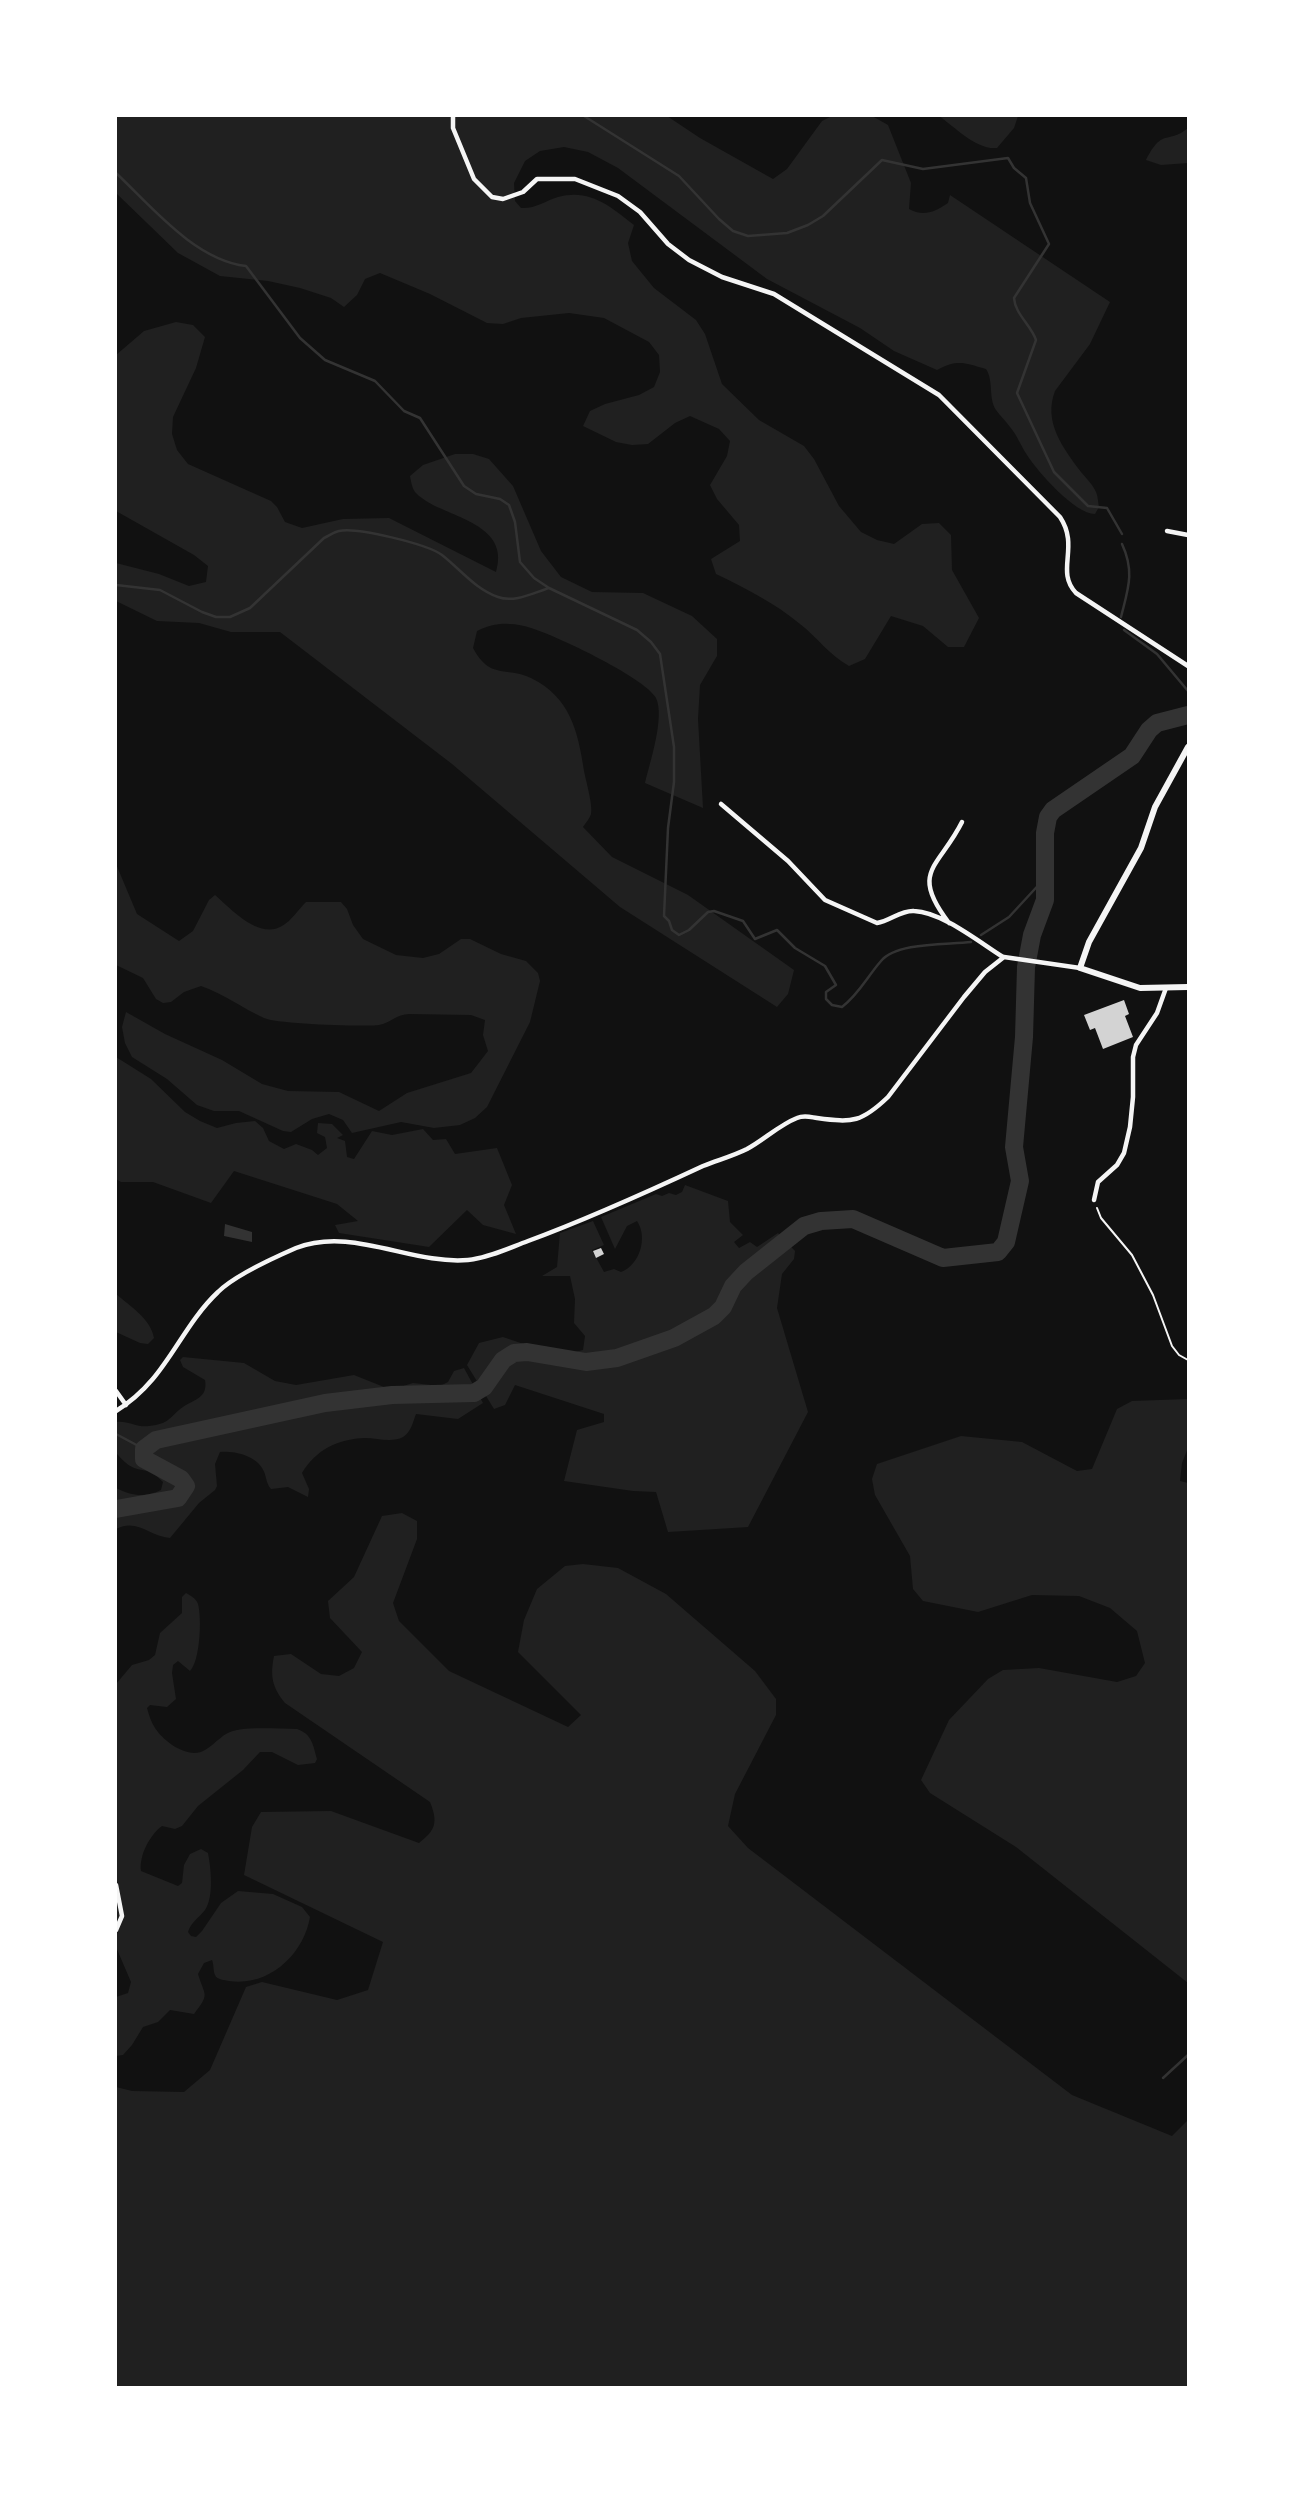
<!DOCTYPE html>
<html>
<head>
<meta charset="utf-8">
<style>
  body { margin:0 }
  #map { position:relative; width:1304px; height:2503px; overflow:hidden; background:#111; font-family:Ubuntu,sans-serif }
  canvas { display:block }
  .frame { position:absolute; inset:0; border:117px solid #fff; pointer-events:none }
</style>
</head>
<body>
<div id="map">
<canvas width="1304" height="2503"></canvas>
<div class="frame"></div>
</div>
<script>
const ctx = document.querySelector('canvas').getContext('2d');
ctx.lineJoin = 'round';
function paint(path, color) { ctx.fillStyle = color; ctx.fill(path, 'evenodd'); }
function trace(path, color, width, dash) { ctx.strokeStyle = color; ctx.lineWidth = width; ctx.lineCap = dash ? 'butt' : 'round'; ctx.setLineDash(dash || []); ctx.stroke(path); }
paint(new Path2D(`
  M116 116H667L700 138 773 179 787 169 822 121 832 116H872L888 125 911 183 909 209C923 217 935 212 948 203L950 195 1110 302 1090 344 1055 391C1043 422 1063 448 1081 472 1086 478 1092 484 1095 490 1098 495 1098 502 1099 507L1095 514C1075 514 1038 472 1027 455 1021 446 1017 435 1010 427 1006 421 1000 416 996 410 988 398 994 381 986 369 964 363 958 359 937 370L894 351 860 328 767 279 618 168 588 152 564 147 540 151 525 161 514 183 515 201 521 208C535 209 545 201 558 197 590 188 611 207 634 225L628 243 632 261 654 288 696 320 705 334 722 384 759 420 804 446 814 459 839 506 861 532 877 540 894 544 922 524 939 523 951 535 952 570 979 618 964 647H948L923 626 891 616 865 659 849 666C829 655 818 638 800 624 775 603 745 588 716 574L711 559 740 541 739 525 717 499 710 485 727 456 730 441 719 429 690 416 675 423 648 444 632 445 616 442 583 426 590 411 605 404 639 395 654 387 660 372 659 355 649 342 604 318 569 313 521 318 503 324 487 323 430 294 380 273 365 279 357 295 344 307 331 298 300 288 268 281 220 276 178 253 116 193Z
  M939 116H1018L1014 128 997 148C976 150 955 127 939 116Z
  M1188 128V163L1161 165 1146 160C1163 127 1167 145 1188 128Z
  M176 322 193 325 205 337 196 368 173 417 172 434 177 450 188 464 271 501 277 507 285 522 302 528 343 519 389 518 496 572C509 530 464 520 433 505 428 502 419 497 415 492 412 488 411 481 410 476L423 465 455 454H473L489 459 513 486 541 551 561 577 592 592 643 593 692 616 717 639V656L700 685 698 719 703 808 645 783C650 762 665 717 656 698 646 678 548 631 524 626 506 622 493 623 477 631L473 648C490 680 505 666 531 678 570 697 578 731 584 771 586 781 593 805 591 814 590 818 585 824 583 827L612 857 688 895 794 970 788 994 777 1007 620 907 452 764 280 632H231L199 623 157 621 116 601V563L159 574 189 586 206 582 208 566 194 555 116 511V355L144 331Z
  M116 864 137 914 179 941 193 931 209 900 215 895C231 909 259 940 282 926 291 921 299 909 306 902H341L347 909 353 925 363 939 396 955 423 958 439 954 461 939H470L501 954 526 961 538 973 540 981 530 1022 487 1107 475 1118 460 1125 434 1128 401 1122 352 1133 343 1120 329 1114 312 1119 291 1132 283 1131 239 1111H214L197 1105 167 1079 132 1057 125 1043 122 1027 126 1012 165 1034 222 1060 262 1084 288 1091 339 1092 379 1111 407 1093 471 1073 488 1051 483 1035 485 1020 471 1015 409 1014C397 1014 390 1023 379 1025 363 1027 276 1024 264 1018 242 1008 224 994 201 986L184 992 171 1002 163 1003 156 999 143 978 116 965Z
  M116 1057 151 1079 185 1112 200 1121 217 1128 236 1123 255 1121 263 1128 269 1141 284 1149 296 1144 312 1150 318 1155 327 1148 325 1137 317 1133 318 1123 332 1124 343 1135 337 1138 345 1141 347 1157 354 1159 372 1131 392 1135 423 1129 433 1140 446 1139 455 1154 497 1148 512 1185 504 1205 516 1234 483 1225 467 1210 429 1247 339 1233 335 1225 358 1221 337 1204 234 1171 211 1203 153 1182H121L116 1179Z
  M685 1185 728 1201 730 1222 743 1235 734 1242 739 1248 750 1242 757 1247 778 1233 795 1251 794 1259 782 1274 777 1308 808 1412 748 1527 668 1532 656 1492 633 1491 564 1481 577 1430 604 1422V1414L515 1385 505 1405 494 1409 467 1365 479 1343 503 1337 559 1356 583 1350 585 1336 574 1323 575 1299 570 1276H542L557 1267 560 1233 593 1221 604 1245 592 1250 604 1272 614 1269 621 1272C640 1265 648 1237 637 1221L627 1226 615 1249 601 1217 656 1194 662 1196 669 1193 676 1195 682 1192Z
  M116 1294C130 1306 151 1319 154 1338L148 1344 140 1343 116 1332Z
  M183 1357 244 1363 275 1381 296 1385 354 1375 384 1387 397 1388 413 1383 440 1386 448 1382 454 1371 464 1368 483 1403 458 1419 416 1414C413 1422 411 1432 403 1437 392 1443 377 1438 365 1438 337 1439 316 1450 302 1473L309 1489 308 1497 288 1487 271 1489C265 1482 267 1475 262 1468 254 1455 234 1451 220 1452L215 1464 217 1486 215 1490 199 1503 170 1538C149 1536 137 1518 116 1529V1488C132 1496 145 1498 161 1490L163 1482 151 1471C133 1470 128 1466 116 1453V1422C127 1420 138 1428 149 1426 170 1424 169 1417 183 1407 195 1399 208 1398 205 1380L183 1367 180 1360Z
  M1188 1399V1448L1182 1463 1180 1481 1188 1483V1983L1016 1847 930 1793 921 1780 949 1720 988 1679 1003 1670 1039 1668 1117 1682 1136 1676 1145 1663 1137 1631 1110 1608 1079 1596 1032 1595 978 1612 923 1601 913 1589 910 1556 875 1495 872 1479 877 1464 961 1436 1022 1442 1077 1471 1092 1469 1117 1409 1132 1401Z
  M402 1513 417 1521V1539L393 1603 399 1621 449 1671 568 1727 581 1715 518 1652 524 1620 537 1589 565 1566 583 1564 618 1568 666 1594 755 1671 776 1699V1715L735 1794 728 1826 748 1848 1072 2095 1172 2136 1188 2120V2387H116V2087L132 2091 184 2092 210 2070 246 1987 262 1982 337 2000 368 1990 383 1942 244 1875 252 1827 261 1812 331 1811 419 1843C436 1830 438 1822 430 1802L285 1703C272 1687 270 1676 274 1656L291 1654 321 1674 339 1676 354 1668 362 1652 330 1618 328 1601 354 1577 382 1516Z
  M186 1593C191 1596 196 1598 198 1604 202 1619 200 1661 190 1671L178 1661 173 1665 172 1673 176 1699 167 1707 150 1705 147 1708C149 1715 151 1722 155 1728 164 1742 189 1760 205 1750 217 1743 223 1732 237 1730 256 1727 278 1729 297 1729 312 1734 313 1745 317 1759L315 1763 298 1765 272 1752H260L243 1770 198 1806 182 1826 175 1829 162 1826C150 1835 139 1855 141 1871L178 1886 182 1883 184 1865 190 1854 201 1849 208 1853C211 1869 214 1897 205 1910 199 1918 191 1922 188 1932L191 1936 196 1937 202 1931 221 1903 238 1891 273 1894 302 1907 310 1917C304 1954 269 1987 229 1981 225 1980 217 1980 215 1975 213 1971 214 1964 212 1960L204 1963 198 1974C205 1997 210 1993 194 2014L170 2010 158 2022 143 2027 132 2045 123 2055 116 2056V1997L128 1993 131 1982 116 1947V1684L132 1665 149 1660 155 1655 160 1633 182 1613V1597Z`), '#202020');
paint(new Path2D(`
  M225 1224 252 1232V1242L224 1236Z
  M659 1335H667L676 1343 658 1348 652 1338Z`), '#333');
trace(new Path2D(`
  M584 116 679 176 719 219 733 231 748 236 787 233 808 225 823 216 882 160 923 169 1008 158 1014 168 1026 178 1030 203 1049 244 1014 298C1015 314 1031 325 1036 340L1017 393 1054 472 1088 506 1107 508 1122 534
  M116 173C152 207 195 260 246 266L300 338 325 360 375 381 404 411 420 418 464 486 476 494 500 499 509 505 515 522 520 562 534 578 549 588 637 630 651 642 660 654 674 747V782L668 828 664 916 669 921 672 930 679 935 689 930 708 912 714 911 743 921 755 939 777 930 795 948 825 966 836 985 826 992V999L832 1005 842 1007C859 994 867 977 881 961 897 942 946 945 971 942
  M116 585 160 590 202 612 216 617H230L250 608 324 538C329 536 334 532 339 531 357 527 427 544 442 555 460 569 475 589 498 597 514 603 533 593 549 588
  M1121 617C1128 589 1135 572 1122 544
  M1124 630 1157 654 1188 691
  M981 935 1009 917 1045 878
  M116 1434 144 1449
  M1163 2078 1188 2055`), '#333', 2.5);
trace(new Path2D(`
  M116 1509 178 1498 186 1486 181 1479 144 1459V1449L156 1440 325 1403 392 1395 474 1393 484 1387 503 1360 514 1353 527 1352 586 1362 617 1358 674 1338 714 1316 723 1307 733 1286 746 1272 804 1226 821 1221 853 1219 943 1258 998 1252 1006 1242 1020 1181 1014 1147 1024 1037 1026 967 1032 935 1045 900V833L1048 817 1053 810 1132 756 1149 730 1157 723 1188 715`), '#333', 18);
paint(new Path2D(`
  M1124 1000 1129 1014 1125 1016 1133 1037 1103 1049 1095 1028 1090 1030 1084 1015Z
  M601 1248 604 1254 596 1258 593 1251Z`), '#d3d3d3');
trace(new Path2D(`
  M1097 1208 1101 1218 1132 1255 1153 1295 1172 1346 1179 1355 1188 1360`), '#f5f5f5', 2);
trace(new Path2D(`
  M453 116V128L474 179 492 197 503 199 523 192 537 179H575L618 196 640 212 668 244 689 260 722 277 774 294 939 395 1060 517C1080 547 1055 571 1076 593L1188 666
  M1167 531 1188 535
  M721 804 788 861 825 900 877 923C890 921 901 910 914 911 942 912 979 942 1003 957
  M949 923C909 871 939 868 962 822
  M1094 1200 1098 1182 1117 1165 1124 1153 1130 1127 1133 1097V1057L1136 1045 1157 1013 1166 988
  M116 1391 126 1405
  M116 1411C167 1380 178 1330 218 1292 235 1275 273 1258 296 1248 352 1226 411 1265 468 1260 488 1258 509 1248 528 1241 588 1219 645 1193 703 1166 718 1160 733 1156 747 1149 764 1140 779 1125 797 1118 804 1115 810 1117 817 1118 853 1123 862 1122 888 1097L964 997 985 972 1004 957 1080 968
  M116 1885 122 1916 116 1930`), '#f5f5f5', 4.5);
trace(new Path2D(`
  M1188 747 1155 807 1141 848 1089 942 1080 968 1140 988 1188 987`), '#f5f5f5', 6);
</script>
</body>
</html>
